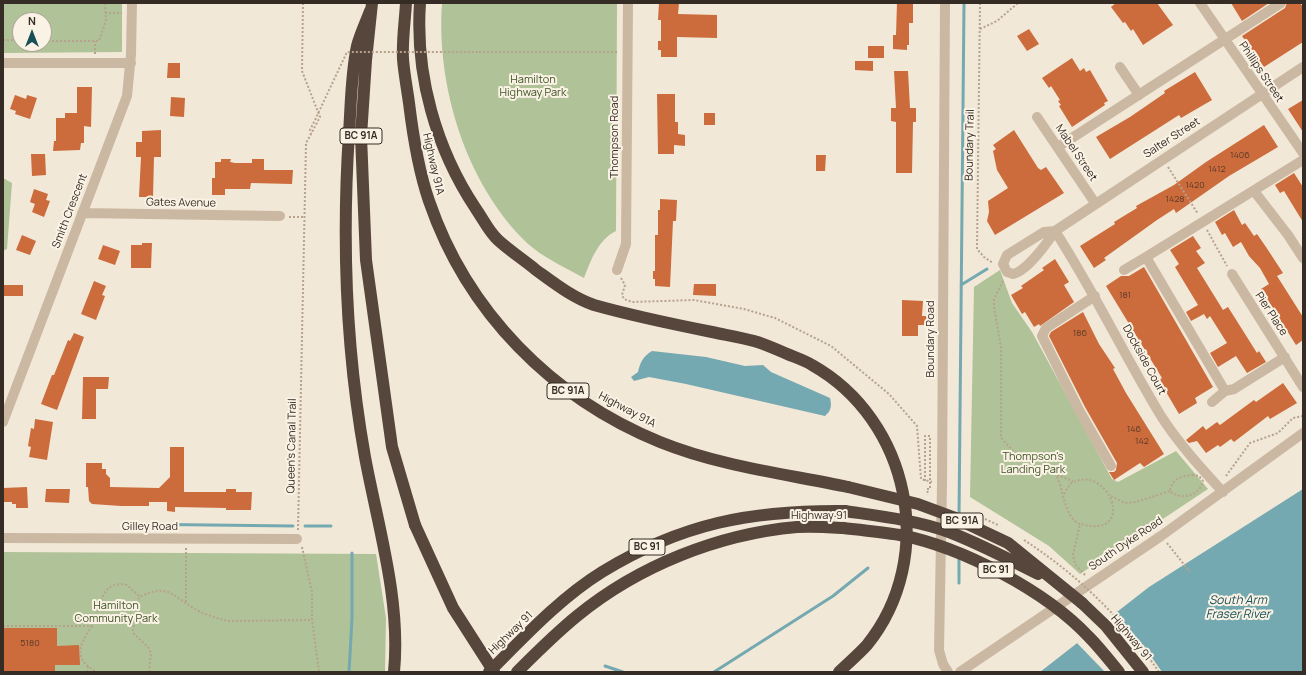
<!DOCTYPE html>
<html>
<head>
<meta charset="utf-8">
<style>
  body { margin:0 }
  #map { position:relative; width:1306px; height:675px; overflow:hidden; background:#f2e8d7; font-family:Manrope,sans-serif }
  canvas { display:block }
  .frame { position:absolute; inset:0; border:4px solid #352c25; pointer-events:none }
  .north { position:absolute; left:12px; top:12px; width:40px; height:40px; box-sizing:border-box; background:#faf2e4; border:1px solid #aba398; border-radius:50%; rotate:0deg; font-size:11px; font-weight:700; line-height:16px; text-align:center; color:#352c25 }
  .north::after { content:''; display:block; margin:auto; width:14px; height:18px; background:#194f58; clip-path:polygon(50% 0,100% 100%,50% 72%,0 100%) }
</style>
</head>
<body>
<div id="map">
<canvas width="1306" height="675"></canvas>
<div class="frame"></div>
<div class="north">N</div>
</div>
<script>
const ctx = document.querySelector('canvas').getContext('2d');
ctx.lineJoin = 'round';
function paint(path, color) { ctx.fillStyle = color; ctx.fill(path, 'evenodd'); }
function trace(path, color, width, dash) { ctx.strokeStyle = color; ctx.lineWidth = width; ctx.lineCap = dash ? 'butt' : 'round'; ctx.setLineDash(dash || []); ctx.stroke(path); }
function drawText(font, color, halo, rows, align = 'center') {
  ctx.font = font + ' Manrope,sans-serif'; ctx.lineWidth = 4; ctx.setLineDash([]); ctx.textBaseline = 'middle'; ctx.strokeStyle = halo; ctx.fillStyle = color; for (const [text, x, y, turn = 0] of rows) {
    ctx.save(); ctx.translate(x, y); ctx.rotate((+turn || 0) * Math.PI / 180); ctx.textAlign = isNaN(turn) ? turn : align; if (halo) ctx.strokeText(text, 0, 0); ctx.fillText(text, 0, 0); ctx.restore();
  }
}
paint(new Path2D(`
  M3 3H122V52L3 53ZM20 20H44V44H20Z
  M442 3H617L616 231C598 240 591 260 584 278 566 268 542 257 527 243 466 184 436 86 442 3Z
  M3 178 12 183 7 249 3 251Z
  M1000 270 1012 303 1032 332 1112 479 1118 482 1176 451 1208 489 1080 574 1049 546 970 497 974 287Z
  M3 552 376 554 386 618 385 672H3Z`), '#b0c297');
paint(new Path2D(`
  M652 351 706 357 745 366 763 365 771 372 830 398C832 406 831 411 825 416L686 384 649 377 634 381 631 377 638 372C640 363 643 356 652 351Z
  M1303 489V672H1040L1149 587Z`), '#75a9b1');
paint(new Path2D(`
  M1114 612 1146 649 1162 672H1105L1076 642Z`), '#f2e8d7');
trace(new Path2D(`
  M961 285 987 269
  M959 517 964 3
  M126 524 293 526
  M305 526H331
  M959 583V557
  M605 666 623 672
  M349 672 352 619V553
  M714 672 833 596 868 568`), '#75a9b1', 3);
paint(new Path2D(`
  M659 3H679L678 14 717 15V38L677 37V57H661V50H658V41H661V20H658Z
  M897 3H913V23H909V45H907V50L893 49V35H896Z
  M1116 3H1157L1173 25 1143 45 1133 29 1131 31 1125 22 1123 23 1111 7Z
  M1231 3H1269L1242 21Z
  M1287 3H1300L1303 7V42L1264 67 1242 36 1285 8Z
  M1029 29 1039 44 1027 51 1017 36Z
  M868 46H884V58H868Z
  M1072 58 1080 71 1084 68 1086 72 1090 70 1108 101 1104 103 1105 105 1072 127 1059 106 1061 105 1058 101 1060 100 1051 86 1049 88 1042 78Z
  M855 61H873V71L855 70Z
  M168 63H180V78H167Z
  M894 71H908L910 108H916V122H913L912 173H896V122L891 121V108H896Z
  M1195 72 1212 100 1181 118 1179 115 1110 159 1096 137 1130 117 1165 93 1164 91Z
  M77 87H92L91 127 84 126V143H81L80 150 53 151 54 141H56V118H65V113H77Z
  M657 94H675V122H678V134L685 135V146L674 145V154H658Z
  M15 95 26 99 27 95 37 98 30 119 15 114 16 111 10 109Z
  M171 97 185 98 184 117 170 116Z
  M1303 100V132L1288 109Z
  M704 113H715V125H704Z
  M1264 125 1278 147 1229 176 1176 213 1174 209 1157 220 1104 258 1106 260 1094 268 1080 246 1115 224 1114 222 1137 208 1136 206 1174 185 1206 162Z
  M161 130V157H154L153 197H139L141 157H136V142H142V131Z
  M1014 130 1038 168 1041 170 1046 167 1064 193 995 235 987 221 989 212 988 201 1008 188 997 170 993 151 996 149 993 145Z
  M31 154H45L46 175 32 176Z
  M816 155H826L825 171H816Z
  M221 159H231L230 162 235 163H252V159H264V170H293L292 184 251 183 250 189H225V195H212V178H215V162H221Z
  M1294 173 1303 187V222L1284 191 1280 193 1275 185Z
  M34 189 48 194 46 200 50 201 44 217 32 212 35 204 30 202Z
  M660 199 677 200 676 221H673L670 287 655 286V279H653V271H655V235H658V210H660Z
  M1234 210 1242 225 1245 223 1254 236 1257 234 1266 247 1283 273 1277 276 1303 317V340L1296 345 1261 289 1269 284 1260 268 1249 256 1241 242 1233 247 1225 233 1222 235 1215 222Z
  M22 235 36 241 30 255 16 250Z
  M1193 236 1201 248 1196 251 1205 263 1197 268 1223 310 1228 307 1257 353 1259 351 1266 362 1247 373 1236 356 1218 367 1210 353 1227 343 1210 316 1207 319 1204 314 1191 321 1186 312 1198 305 1175 267 1179 264 1170 250Z
  M142 243H152L151 268H131V245H142Z
  M103 245 120 251 115 265 98 259Z
  M1055 259 1069 282 1064 285 1074 302 1040 326 1039 324 1034 327 1025 312 1022 314 1011 295 1023 288 1021 286 1044 270 1042 268Z
  M1144 267 1213 387 1195 398 1197 403 1179 414 1159 380 1162 378 1106 286 1121 276H1129Z
  M94 281 106 286 102 295 105 296 96 320 81 314Z
  M694 284H716V296L693 295Z
  M3 285H23V296H3Z
  M902 300 923 301 922 316H927V325H918V336H902Z
  M1083 312 1099 344 1115 368 1113 369 1126 393 1164 454 1144 467 1140 463 1114 480 1109 472H1114L1116 470 1117 463 1085 407 1049 336 1051 332Z
  M74 333 84 337 57 410 41 404 52 375H54L68 340 70 341Z
  M83 377H109L108 389H96V419H82Z
  M1283 383 1297 403 1270 419 1268 416 1234 442 1231 439 1220 447 1218 445 1206 453 1197 441 1189 443 1186 440 1203 426 1206 430 1217 422 1220 425 1254 400 1256 402Z
  M35 419 53 422 47 460 29 457 31 447 28 446 31 428 34 429Z
  M170 447H184V492H226V489H236V492H252L251 510H226V508L175 507V512L167 511V502H149V506H121L92 504 89 501 88 487H86V463H102V469H106V474L110 478V487L159 488 170 477Z
  M27 487 28 508H16V504H12V502H3V488Z
  M46 489H70L69 503 45 502Z
  M3 628H57V646L79 645 80 665H55V672H3Z`), '#cc6b3b');
trace(new Path2D(`
  M303 3 302 71 320 117 311 134 310 130 315 120
  M980 3 977 249 984 257 993 263
  M105 13H122
  M980 29 997 21 1018 3
  M3 40H20
  M44 41H99L106 20 105 3
  M479 52H618
  M95 54V41
  M1168 167 1198 214
  M289 217H305
  M1207 230 1227 266
  M621 278 625 285 622 295 624 299 632 302 694 300 744 309 775 318 831 346 889 394 917 426 921 479 932 482
  M1003 281 994 299V307L1001 347V438L1018 456 1044 460C1048 465 1053 470 1056 475 1064 490 1064 518 1080 524L1073 555 1075 564 1085 575
  M1057 475 1073 481
  M1192 475 1199 476 1203 481C1200 496 1181 501 1170 491 1172 479 1181 476 1192 475Z
  M1226 476 1250 443 1278 433 1293 418 1303 416
  M1064 494 1070 484C1108 460 1139 540 1081 524
  M1111 496 1125 503 1136 502 1170 491
  M298 530 306 143 311 134
  M1167 543 1190 572
  M302 547 312 592V620L319 672
  M186 602V548
  M3 626H92C101 608 100 579 127 585L139 596
  M92 626C79 645 72 659 97 672
  M87 672 88 666
  M149 672 151 653 148 647 134 634 133 630 139 597C168 584 169 593 193 608 203 614 216 618 228 621L311 620`), '#b6a28d', 2, [2, 2]);
trace(new Path2D(`
  M945 3 942 484 939 650 943 664 948 672
  M1200 3 1303 153
  M3 63H131
  M1120 67 1139 95
  M1037 117 1095 203
  M1058 147 1281 3
  M1254 191 1288 235 1303 258
  M82 213 280 216
  M1055 231 1044 232 1007 255 1003 264 1007 272 1013 274C1027 271 1047 243 1055 231L1303 67
  M1055 231C1094 291 1124 355 1161 416 1179 444 1201 468 1223 492
  M617 270 626 244 628 3
  M1124 270 1146 257
  M1232 274 1303 387
  M1095 296 1046 328 1042 336 1079 410 1111 466
  M1285 357 1234 389 1225 391 1146 257 1303 160
  M1212 402 1225 391
  M3 422 127 96 131 54 132 3
  M3 538 297 539
  M960 672 1161 536 1303 433`), '#cbb8a3', 10);
trace(new Path2D(`
  M372 3 366 60 361 136 366 260 392 447 415 525
  M406 3C405 21 402 40 403 59 404 73 407 88 409 103 413 136 418 169 429 201 467 312 552 398 660 442 719 466 786 474 848 487
  M420 3C415 75 436 149 476 209 483 219 489 232 498 240 510 251 524 260 536 270 554 283 573 298 594 305 633 316 672 324 712 332 726 335 740 337 754 341 765 344 775 349 785 353 794 357 804 360 812 365 910 420 938 557 867 645 858 655 848 663 839 672
  M370 11C366 22 360 34 357 46 351 74 351 104 349 133 342 240 346 351 365 457 378 527 401 600 394 672
  M1082 603 1106 626 1143 672
  M489 672C524 637 560 598 602 572 682 523 752 510 845 511
  M517 672C536 653 556 633 577 616 638 566 718 534 797 527 812 526 827 527 843 528`), '#57463c', 12);
trace(new Path2D(`
  M315 120 347 52H479
  M925 481V436H930V489H927L928 495
  M985 519 998 525
  M1024 540C1078 575 1123 619 1159 672`), '#b6a28d', 2, [2, 2]);
trace(new Path2D(`
  M848 487 918 504 953 517 1008 543 1082 603
  M845 511C879 516 916 520 949 532 980 544 1009 559 1038 574
  M415 525 453 608 494 672
  M843 528C861 530 881 532 900 535 962 547 1046 591 1089 637 1100 648 1109 660 1119 672`), '#57463c', 12);
drawText('9px', '#5b3c2a', null, [
  ["1406",1240,155],
  ["1412",1217,169],
  ["1420",1195,185],
  ["1428",1175,199],
  ["181",1125,295],
  ["186",1080,333],
  ["146",1134,429],
  ["142",1142,441],
  ["5180",30,643]
]);
for (const [x, y, w] of [
  [361,136,42],
  [568,391,42],
  [962,521,42],
  [647,547,36],
  [996,570,36]
]) { const box = new Path2D(); box.roundRect(x - w / 2, y - 8, w, 16, 3); ctx.fillStyle = '#faf2e4'; ctx.fill(box); trace(box, '#352c25', 1); }
drawText('bold 10px', '#352c25', null, [
  ["BC 91A",361,136],
  ["BC 91A",568,391],
  ["BC 91A",962,521],
  ["BC 91",647,547],
  ["BC 91",996,570]
]);
drawText('11px', '#352c25', '#faf2e4', [
  ["Phillips Street",1261,72,56],
  ["Thompson Road",615,137,-90],
  ["Salter Street",1172,138,-33],
  ["Boundary Trail",970,145,-89],
  ["Mabel Street",1076,153,56],
  ["Highway 91A",433,164,77],
  ["Gates Avenue",181,203,1],
  ["Smith Crescent",70,211,-69],
  ["Pier Place",1271,314,57],
  ["Boundary Road",931,339,-90],
  ["Dockside Court",1144,360,61],
  ["Highway 91A",627,410,28],
  ["Queen's Canal Trail",292,446,-89],
  ["Highway 91",819,516],
  ["Gilley Road",150,527],
  ["South Dyke Road",1126,544,-34],
  ["Highway 91",511,633,-44],
  ["Highway 91",1131,638,50]
]);
drawText('11px', '#405528', '#faf2e4', [
  ["Hamilton",533,80],
  ["Highway Park",533,93],
  ["Thompson's",1033,457],
  ["Landing Park",1033,470],
  ["Hamilton",116,606],
  ["Community Park",116,619]
]);
drawText('italic 12px', '#194f58', '#faf2e4', [
  ["South Arm",1238,601],
  ["Fraser River",1238,615]
]);
</script>
</body>
</html>
